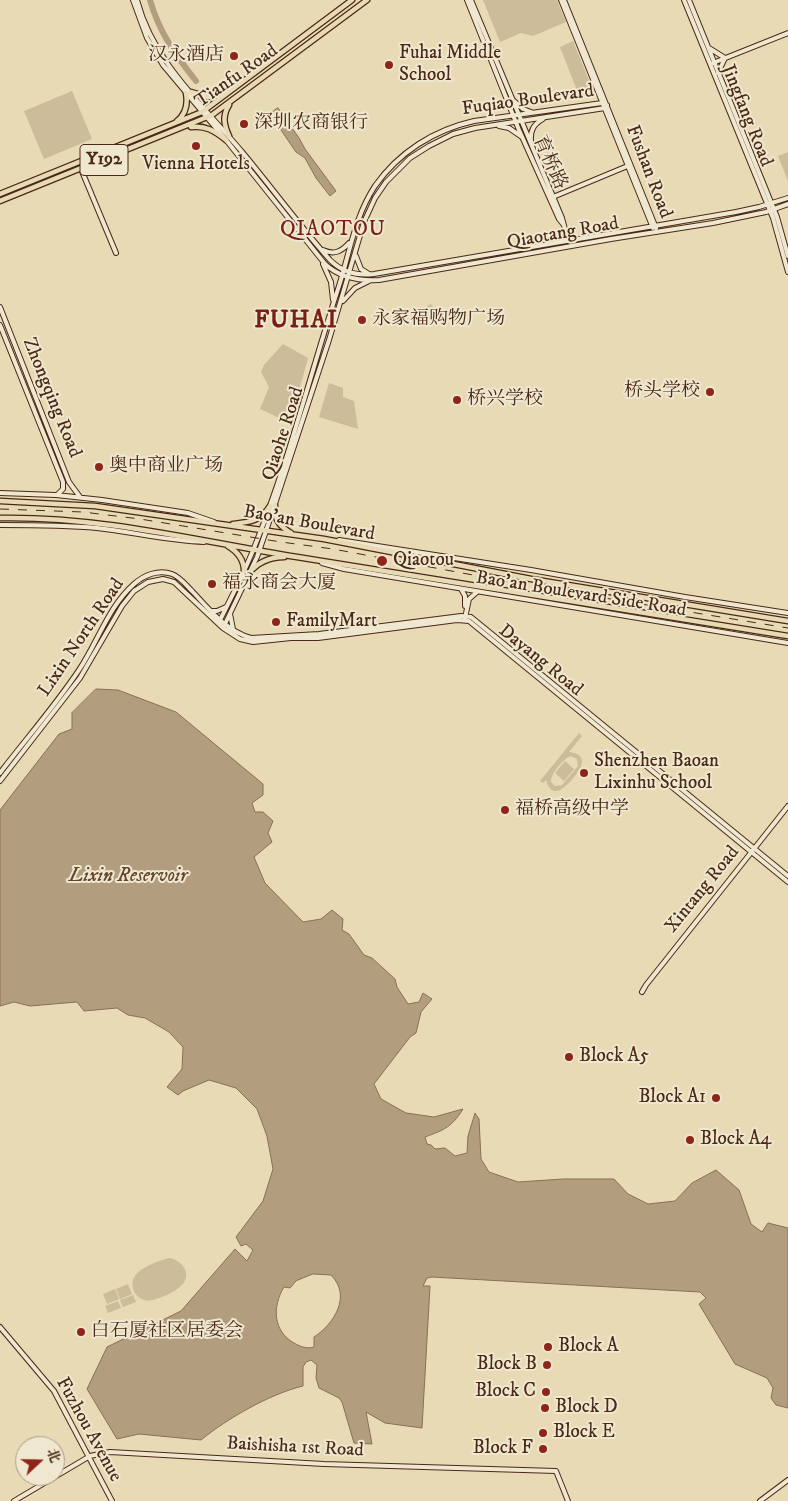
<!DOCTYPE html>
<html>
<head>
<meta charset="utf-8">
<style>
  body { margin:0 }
  #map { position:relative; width:788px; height:1501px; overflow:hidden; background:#e7dab5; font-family:"IM FELL DW Pica","Noto Serif SC",serif }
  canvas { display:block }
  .north { position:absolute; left:15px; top:1436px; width:50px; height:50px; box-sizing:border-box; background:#efe7cf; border:1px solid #ad9b85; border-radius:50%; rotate:69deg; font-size:14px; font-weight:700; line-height:20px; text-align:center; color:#4a2916 }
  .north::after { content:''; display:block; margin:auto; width:18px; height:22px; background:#8f2418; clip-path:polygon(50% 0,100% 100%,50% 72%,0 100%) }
</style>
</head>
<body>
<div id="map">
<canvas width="788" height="1501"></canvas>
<div class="north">北</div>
</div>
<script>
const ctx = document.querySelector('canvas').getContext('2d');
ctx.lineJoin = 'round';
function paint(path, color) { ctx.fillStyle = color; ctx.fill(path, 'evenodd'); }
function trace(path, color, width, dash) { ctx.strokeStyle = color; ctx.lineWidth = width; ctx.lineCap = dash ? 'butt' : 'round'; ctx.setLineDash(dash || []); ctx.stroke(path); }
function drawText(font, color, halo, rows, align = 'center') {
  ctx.font = font + ' "IM FELL DW Pica","Noto Serif SC",serif'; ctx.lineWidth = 4; ctx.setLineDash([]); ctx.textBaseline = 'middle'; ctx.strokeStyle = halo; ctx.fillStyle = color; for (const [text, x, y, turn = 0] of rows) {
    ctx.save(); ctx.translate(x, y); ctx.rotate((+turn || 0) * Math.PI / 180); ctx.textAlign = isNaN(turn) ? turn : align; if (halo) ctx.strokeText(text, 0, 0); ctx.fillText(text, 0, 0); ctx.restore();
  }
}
paint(new Path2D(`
  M483 0H557L566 22 533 36 521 33 500 42Z
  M573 41 593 90 590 96 580 98 560 47Z
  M72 91 92 139 44 159 24 111Z
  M788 152V181L778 156Z
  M431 304 435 311 421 319 417 311Z
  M283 344 308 358 290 423 260 409 269 387 261 372 264 365Z
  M329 383 343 388V397L354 401 358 429 319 417Z
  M579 733 582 736 569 752C588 754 583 766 574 777 567 786 552 802 546 780L543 783 540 781ZM571 756 577 759 578 766 562 785 555 786 551 782C551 773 563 759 571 756Z
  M565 761 574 769 564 781 555 773Z
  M169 1258C183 1260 193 1275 181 1286 175 1292 161 1298 153 1300 139 1304 127 1288 135 1276 141 1267 160 1260 169 1258Z
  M128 1284 132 1294 120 1299 116 1289Z
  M115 1289 119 1299 107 1304 103 1294Z
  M133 1295 136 1302 123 1307 120 1300Z
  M118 1301 121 1308 108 1313 105 1306Z`), '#ccbc9a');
const water = new Path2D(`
  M278 108 299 138 305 149 336 191 330 196 316 178 305 158 296 152 270 114Z
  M96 689 118 690 176 712 263 784V795L252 803 255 812H263L273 821 268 833 272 842 254 857 265 883 303 922 321 919 332 910 343 919 342 930 349 934 364 955 372 958 395 979 397 987 408 1004 419 1002 423 993 432 999 421 1012 416 1033 410 1037 374 1084 381 1099 406 1113 434 1117 463 1109C452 1127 444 1130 425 1137L427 1144 431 1145 435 1149 445 1148 455 1156 467 1153 468 1136 475 1113 479 1119 481 1159 489 1172 518 1182 563 1179H614L628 1194 648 1204 675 1201 692 1183 716 1170 739 1190 751 1224 762 1232 768 1223 788 1228V1408L776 1405 771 1398 773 1388 767 1378 735 1364 699 1304 706 1298 700 1292 432 1277 427 1278 423 1286H430L422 1428 385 1423 366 1412 372 1444 354 1443 342 1402 339 1398 319 1388 316 1378 317 1365 311 1360 306 1362 303 1367V1386C270 1394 228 1418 201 1440L139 1434 117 1439 87 1389 107 1347 181 1311 235 1249 247 1261 253 1250 246 1244 241 1246 236 1237 263 1201 273 1169 267 1136 257 1109 236 1088 209 1080 183 1091 178 1095 167 1087 182 1069 183 1047 169 1032 145 1018 128 1015 117 1008 84 1011 77 1002 30 1006 14 1002 0 1006V810L59 734 72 729V713ZM313 1274 331 1275C352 1296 334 1324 314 1337V1347C307 1349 301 1347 294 1343 273 1331 272 1307 284 1287L290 1288 296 1281Z`);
paint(water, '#b29e7f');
trace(water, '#886f55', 1);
trace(new Path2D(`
  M150 0C159 32 176 56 196 81`), '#b29e7f', 6);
const secondary = new Path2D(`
  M133 0 147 38 163 65 226 140 325 264C340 278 359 281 379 280L611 239 713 223 766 212 788 204
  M137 0C153 62 203 105 243 153 272 188 299 225 330 260 342 272 357 276 374 274L736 212 759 207 788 198
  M467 0 519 130 559 219 563 224
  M471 0 562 218 568 240
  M561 0 653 228
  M564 0 656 228
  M684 0 773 218 788 272
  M689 0 777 217 788 256
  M709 48 725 58 718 73
  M713 63 788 33
  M514 101 523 109 531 112
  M499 126 509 128 522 137
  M531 141C530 130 534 124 543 119
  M81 169 116 253
  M553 197 630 165
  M323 250C334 255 341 252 349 243
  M356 256 361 269 369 274
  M323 264 331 282 333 300
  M343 301 355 288 369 281
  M0 307 69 482 80 497
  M0 325 63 482V489L58 494
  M0 493 56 495 102 500 188 513 214 522
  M0 525C32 525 65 525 97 528 133 532 168 541 204 542
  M339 540 531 570 685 597 788 613
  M322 563 344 569 788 643
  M461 589 465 596V606
  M211 611H217L226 607
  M230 614 233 629
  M465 618 469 599 477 592
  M220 620C232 596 244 573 254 548 288 464 310 375 338 289 350 253 354 218 375 186 399 152 434 130 474 121L602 103 607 105
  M224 626 257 557 266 531 329 340 364 222 375 198 386 182 410 158 429 146 453 134 475 128 605 108 607 105
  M0 773C26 739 55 706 79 670 98 642 108 607 134 584 144 575 159 569 172 574 180 577 186 585 192 591 209 609 226 631 251 638L319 634 461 616 471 617 788 876
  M0 781 80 678 122 606 134 591 148 582 163 579 174 582 223 628 240 639 253 642 291 638H318L457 620 469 621 788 882
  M642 992 646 985 788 806
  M0 1327 54 1391 112 1501
  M14 1501 90 1456 110 1452 324 1464 556 1471 568 1501
  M760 1501 788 1480`);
const primary = new Path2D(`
  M191 92 208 97 225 94
  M177 121C186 114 188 104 186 93
  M191 127C205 125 215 131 226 140
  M229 136C224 125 222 116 229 105
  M0 194 202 112 352 0
  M0 201 212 115 367 0
  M0 501 95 506 324 539 531 579 788 621
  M275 505C274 519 279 526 291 533
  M0 518C101 516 198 541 297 557 461 584 625 609 788 636
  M233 524C250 522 261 521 270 506
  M228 546C238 552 244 560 244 571
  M248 574C257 563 269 557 284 557`);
trace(secondary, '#4a2916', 6);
trace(primary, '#4a2916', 7);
trace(secondary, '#efe7cf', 4);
trace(primary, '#e7dab5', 4.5);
trace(new Path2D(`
  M0 509 83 512 140 519 281 542 333 549 543 588 788 628`), '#4a2916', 1, [9, 9]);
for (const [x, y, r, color] of [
  [234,56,5,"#8f2418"],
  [389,65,5,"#8f2418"],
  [244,124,5,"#8f2418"],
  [196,146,5,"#8f2418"],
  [362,320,5,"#8f2418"],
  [710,392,5,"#8f2418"],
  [457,400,5,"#8f2418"],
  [99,467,5,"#8f2418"],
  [382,561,6,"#8f2418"],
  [212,584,5,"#8f2418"],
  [276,622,5,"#8f2418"],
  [584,773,5,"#8f2418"],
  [505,810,5,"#8f2418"],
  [569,1057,5,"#8f2418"],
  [716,1098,5,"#8f2418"],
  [690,1140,5,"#8f2418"],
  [81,1332,5,"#8f2418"],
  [548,1347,5,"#8f2418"],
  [547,1365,5,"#8f2418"],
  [546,1392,5,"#8f2418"],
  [545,1408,5,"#8f2418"],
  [543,1433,5,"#8f2418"],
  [543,1449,5,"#8f2418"]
]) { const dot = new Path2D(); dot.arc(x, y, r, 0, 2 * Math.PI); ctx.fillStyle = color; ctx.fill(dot); trace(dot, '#efe7cf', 2); }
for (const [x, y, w] of [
  [104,160,48]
]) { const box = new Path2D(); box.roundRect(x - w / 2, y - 15.5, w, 31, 4); ctx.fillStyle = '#efe7cf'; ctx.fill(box); trace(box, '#4a2916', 1); }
drawText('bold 18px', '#4a2916', null, [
  ["Y192",104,160]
]);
drawText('19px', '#4a2916', '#efe7cf', [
  ["Fuhai Middle",399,54],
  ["School",399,76],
  ["汉永酒店",224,56,"right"],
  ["深圳农商银行",254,124],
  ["Vienna Hotels",196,165,"center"],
  ["永家福购物广场",372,320],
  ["桥头学校",700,392,"right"],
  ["桥兴学校",467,400],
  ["奥中商业广场",109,467],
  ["Qiaotou",393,561],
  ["福永商会大厦",222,584],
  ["FamilyMart",286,622],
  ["Shenzhen Baoan",594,762],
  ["Lixinhu School",594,784],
  ["福桥高级中学",515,810],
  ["Block A5",579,1057],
  ["Block A1",706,1098,"right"],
  ["Block A4",700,1140],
  ["白石厦社区居委会",91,1332],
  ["Block A",558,1347],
  ["Block B",537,1365,"right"],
  ["Block C",536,1392,"right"],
  ["Block D",555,1408],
  ["Block E",553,1433],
  ["Block F",533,1449,"right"]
], 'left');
drawText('19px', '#4a2916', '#efe7cf', [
  ["Tianfu Road",237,77,-35],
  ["Fuqiao Boulevard",528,101,-8],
  ["Jingfang Road",746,116,68],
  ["育桥路",549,163,66],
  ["Fushan Road",648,172,69],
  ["Qiaotang Road",563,234,-10],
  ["Zhongqing Road",51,398,68],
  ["Qiaohe Road",284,434,-72],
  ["Bao'an Boulevard",309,524,10],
  ["Bao'an Boulevard Side Road",581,595,9],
  ["Lixin North Road",82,638,-56],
  ["Dayang Road",540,661,39],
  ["Xintang Road",703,890,-51],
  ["Fuzhou Avenue",88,1430,61],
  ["Baishisha 1st Road",295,1448,3]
]);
drawText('italic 20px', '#644630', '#efe7cf', [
  ["Lixin Reservoir",128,877]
]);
ctx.letterSpacing = '1px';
drawText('21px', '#7a1f14', '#efe7cf', [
  ["QIAOTOU",333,231]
]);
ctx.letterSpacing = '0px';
ctx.letterSpacing = '1px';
drawText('bold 24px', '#7a1f14', '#efe7cf', [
  ["FUHAI",296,322]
]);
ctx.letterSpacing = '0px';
</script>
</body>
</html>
